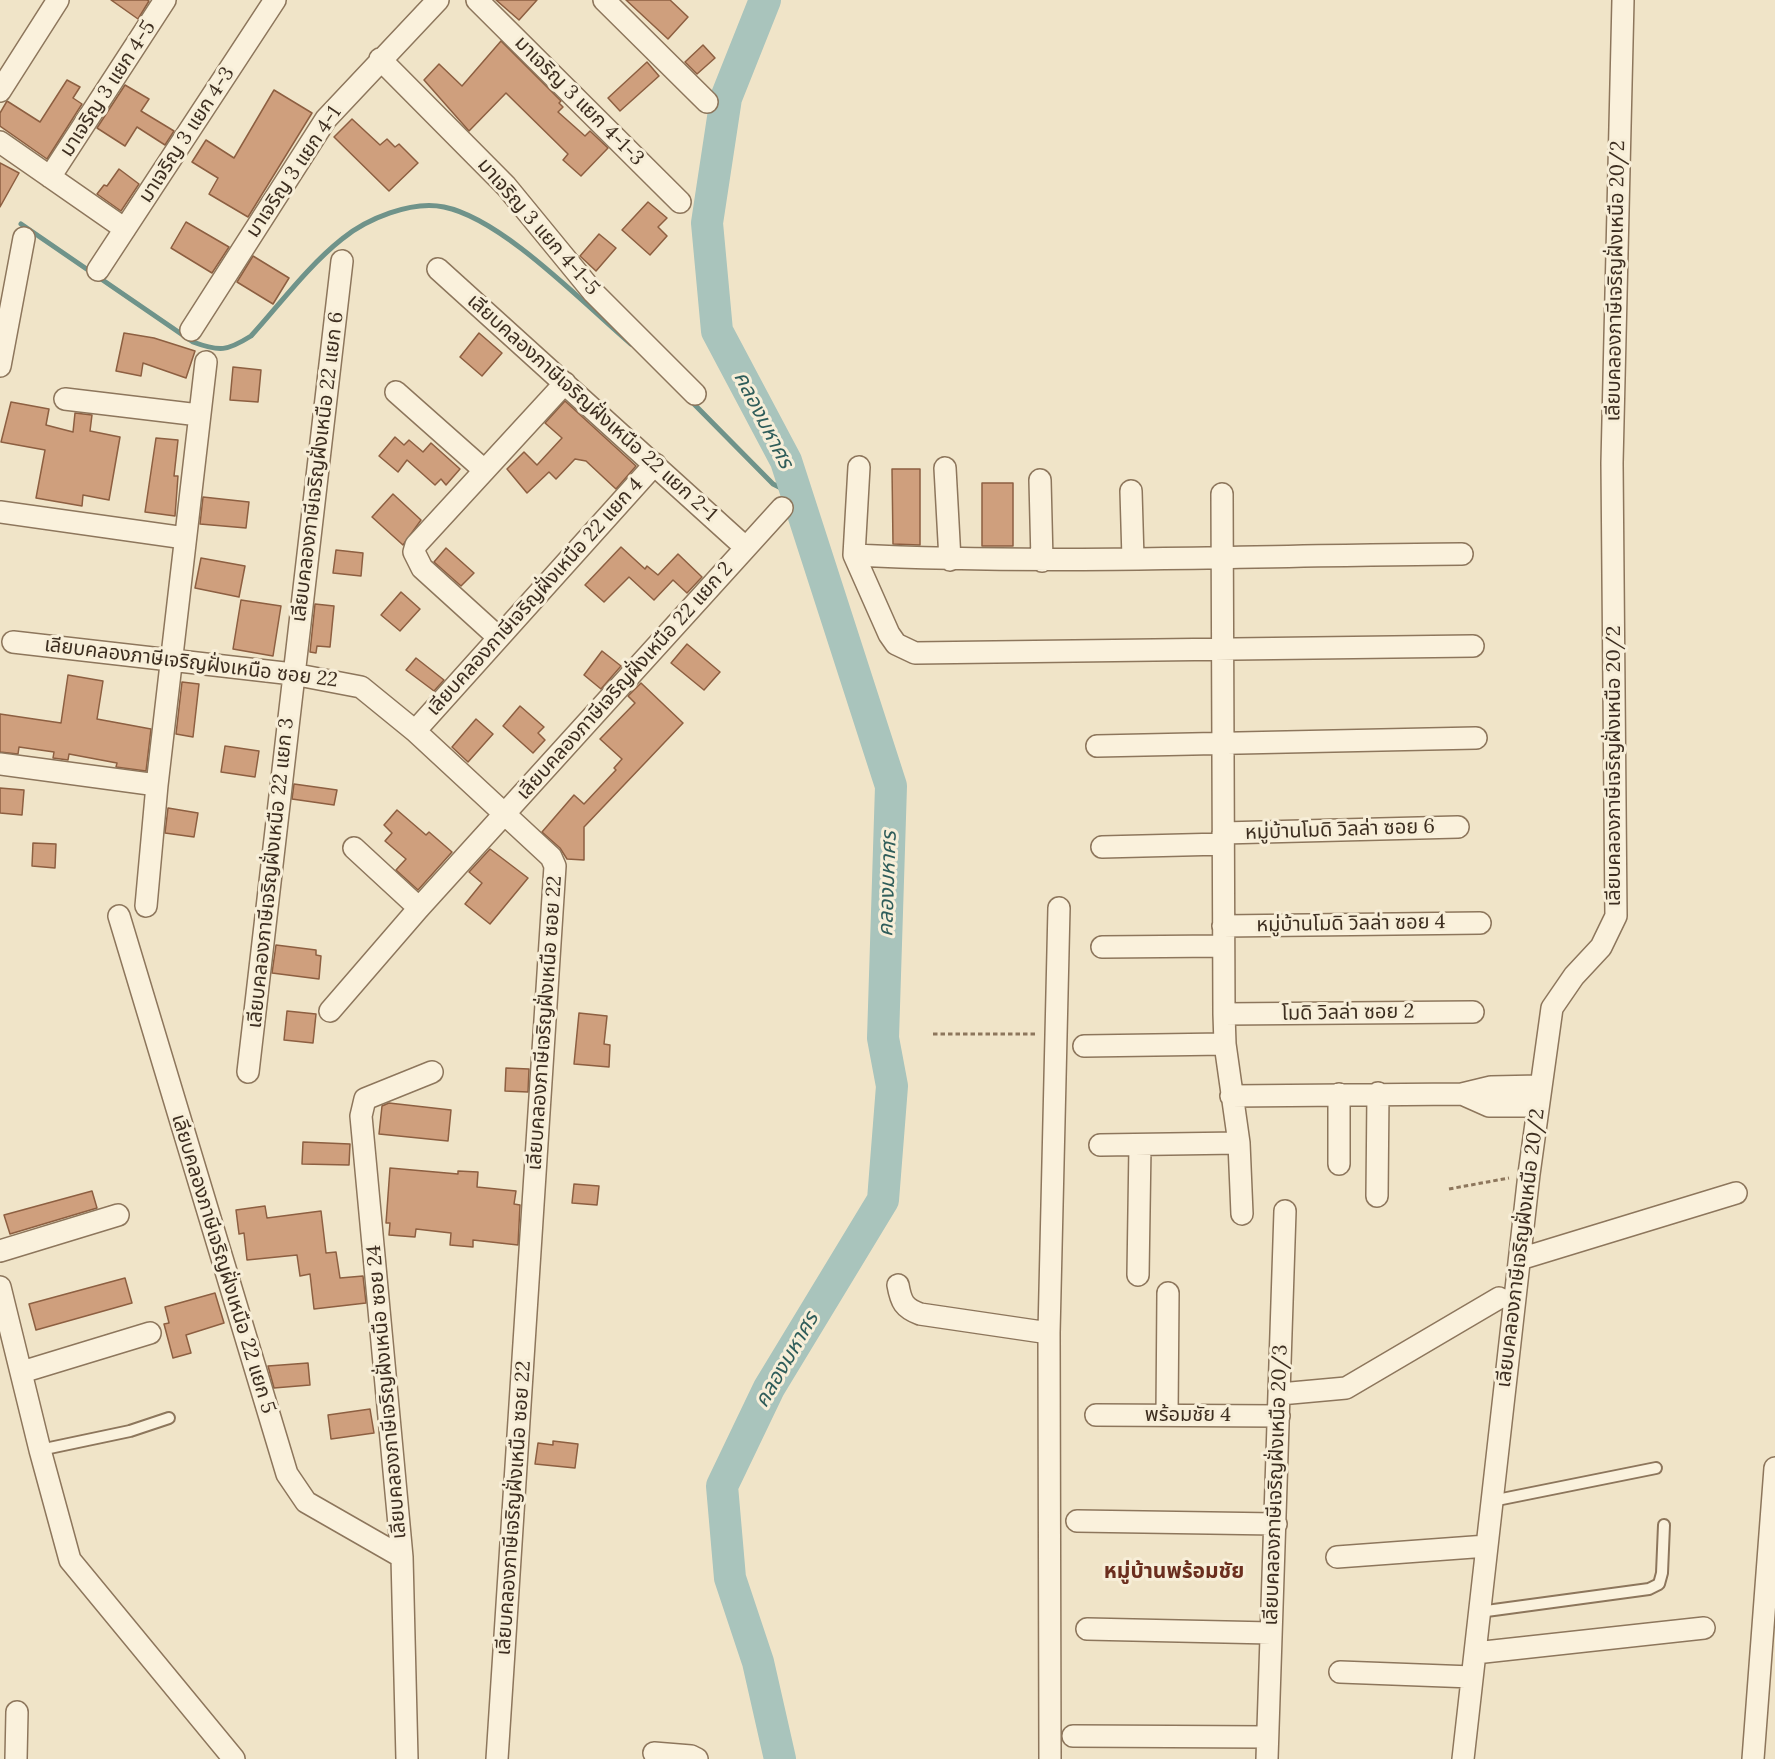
<!DOCTYPE html>
<html>
<head>
<meta charset="utf-8">
<style>
  body { margin:0 }
  canvas { display:block; background:#f0e4c8 }
</style>
</head>
<body>
<canvas width="1775" height="1759"></canvas>
<script>
const ctx = document.querySelector('canvas').getContext('2d');
ctx.lineJoin = 'round';
function trace(path, color, width, dash) { ctx.strokeStyle = color; ctx.lineWidth = width; ctx.lineCap = dash ? 'butt' : 'round'; ctx.setLineDash(dash || []); ctx.stroke(path); }
function paint(path, color) { ctx.fillStyle = color; ctx.fill(path, 'evenodd'); }
function drawText(font, color, halo, rows, align = 'center') {
  ctx.font = font + ' Lora,"Noto Sans Thai",serif'; ctx.lineWidth = 6; ctx.setLineDash([]); ctx.textBaseline = 'middle'; ctx.strokeStyle = halo; ctx.fillStyle = color; for (const [text, x, y, turn = 0] of rows) {
    ctx.save(); ctx.translate(x, y); ctx.rotate((+turn || 0) * Math.PI / 180); ctx.textAlign = isNaN(turn) ? turn : align; if (halo) ctx.strokeText(text, 0, 0); ctx.fillText(text, 0, 0); ctx.restore();
  }
}
trace(new Path2D(`
  M21 224 193 342C220 352 227 351 251 336 280 304 308 266 342 239 366 219 412 200 444 207 503 219 584 304 631 344
  M690 400 773 484 797 496`), '#6f938a', 5);
trace(new Path2D(`
  M765 0 726 98 707 223 717 331 786 461 891 786 883 1038 892 1086 883 1200 769 1388 722 1486 730 1578 758 1662 780 1759`), '#a9c4bc', 32);
const building = new Path2D(`
  M111 0H147L149 1 138 19Z
  M496 0H537L519 20Z
  M626 0H670L688 17 668 39Z
  M501 41 561 101 559 103 563 107 558 112 585 136 590 131 608 148 581 176 563 160 568 154 506 93 469 131 424 80 439 64 462 86Z
  M703 45 715 58 697 74 685 62Z
  M647 62 659 76 620 111 608 98Z
  M67 80 80 87 73 98 82 104 47 159 0 126V113L7 101 40 122Z
  M125 85 149 99 141 111 174 131 165 145 137 127 125 146 97 128Z
  M274 90 312 113 248 217 209 194 218 178 192 162 206 140 234 158Z
  M352 119 380 145 387 139 395 147 399 144 418 163 389 191 334 137Z
  M0 163 19 173 0 207Z
  M119 169 139 184 121 211 97 194 104 185 107 186Z
  M648 202 667 218 658 227 667 236 650 255 622 230Z
  M186 222 229 247 212 273 171 248Z
  M599 234 616 248 596 271 580 256Z
  M253 256 289 278 273 304 237 282Z
  M124 333 154 338 195 351 186 378 143 363 141 376 116 371Z
  M479 333 502 353 482 376 460 357Z
  M233 367 261 370 258 402 230 400Z
  M565 401 636 466 616 489 586 461 575 459 556 479 549 472 527 493 507 469 524 452 537 465 562 438 545 423Z
  M11 402 49 409 46 425 73 432 75 413 92 415 90 431 120 437 109 500 83 495 82 506 36 498 45 450 1 442Z
  M395 437 404 445 409 440 423 452 431 443 460 469 446 485 441 479 435 485 407 460 398 472 379 456Z
  M156 438 178 440 174 476H178L175 516 145 512Z
  M892 469H920V545L893 544Z
  M982 483H1013V546H982Z
  M393 494 421 520 403 545 372 517Z
  M203 497 249 502 246 528 200 524Z
  M621 547 645 569 647 566 658 575 678 554 702 577 687 593 673 580 654 600 629 577 604 602 585 585Z
  M446 548 474 573 461 586 434 562Z
  M336 550 363 553 361 576 333 573Z
  M201 558 245 566 239 597 195 588Z
  M401 592 420 609 400 631 381 615Z
  M241 600 281 606 273 656 233 649Z
  M315 604 334 606 330 647 317 646 316 653 310 652Z
  M687 644 720 672 704 690 671 663Z
  M602 651 621 666 601 689 584 675Z
  M416 658 444 680 434 691 406 670Z
  M68 675 103 681 97 719 151 729 146 771 116 767 117 763 69 754 68 760 53 758 54 752 19 747 18 754 0 752V714L61 723Z
  M182 682 199 684 193 737 176 734Z
  M641 683 683 723 584 827V860L567 859 560 848 542 832 574 795 584 804 616 770 614 768 622 759 600 739 635 703 628 696Z
  M520 706 544 727 538 733 545 740 533 753 503 726Z
  M476 719 493 734 468 762 452 747Z
  M225 746 259 751 255 777 221 772Z
  M294 784 337 790 334 805 292 799Z
  M0 788 24 790 22 815 0 813Z
  M168 808 198 813 194 837 165 833Z
  M397 810 426 835 429 832 452 852 418 890 396 870 406 859 385 841 392 833 384 825Z
  M33 843 56 844 55 868 32 866Z
  M490 849 528 878 490 924 465 904 482 883 469 872Z
  M276 945 316 950V955L321 956 319 979 272 973Z
  M287 1011 316 1014 313 1043 284 1040Z
  M579 1013 607 1016 604 1044 610 1045 609 1067 574 1064Z
  M506 1068 529 1069 528 1092 505 1091Z
  M389 1103 451 1110 448 1141 379 1134 382 1106Z
  M303 1142 350 1144 349 1165 302 1164Z
  M390 1168 458 1174V1171L478 1172 477 1187 516 1191 514 1204 520 1205 518 1245 473 1240V1247L450 1245 451 1233 416 1229 415 1237 389 1235 390 1223H386Z
  M574 1184 599 1186 597 1205 572 1203Z
  M92 1191 97 1208 10 1234 4 1215Z
  M265 1206 267 1218 321 1211 326 1253 336 1252 340 1278 363 1276 366 1303 314 1309 310 1274 300 1276 297 1255 247 1260 244 1233 239 1234 236 1210Z
  M125 1278 132 1303 36 1330 29 1304Z
  M215 1293 224 1323 186 1335 191 1353 173 1358 164 1324 169 1323 165 1307Z
  M308 1363 310 1385 274 1388 268 1366Z
  M370 1409 374 1433 331 1439 328 1415Z
  M553 1441 578 1444 575 1468 535 1464 538 1443 553 1445Z`);
paint(building, '#cf9f7d');
trace(building, '#8d5f41', 1.5);
const lane = new Path2D(`
  M40 1450 130 1431 169 1418
  M1492 1501 1656 1468
  M1479 1612 1649 1589 1659 1584 1662 1573 1664 1525`);
const street = new Path2D(`
  M477 0 680 202
  M604 0 707 102
  M380 59 506 186 593 292 695 394
  M0 91 58 0
  M0 142 125 229
  M50 177 165 0
  M438 269 745 547
  M98 270 275 0
  M191 330 326 119 438 0
  M0 366 24 238
  M396 392 484 470
  M65 399 199 415
  M859 467 854 555 889 634 896 644 915 653 1473 646
  M945 468 950 560
  M1040 480 1042 561
  M1131 491 1133 559
  M1222 494 1224 1014 1225 1044 1239 1143 1242 1214
  M0 512 185 538
  M854 555C1057 565 1259 555 1462 554
  M498 637 422 568 414 552 416 545 565 383
  M13 642 293 674 361 687 415 731 551 857 555 866 497 1759
  M415 731 655 464
  M1097 746 1476 738
  M0 764 157 785
  M1223 833 1458 827
  M1102 847 1223 844
  M354 848 419 908
  M146 906 157 785 206 362
  M119 916 287 1474 306 1502 402 1557
  M1223 926 1480 923
  M1102 947 1223 946
  M330 1011 419 908 782 508
  M1224 1014 1473 1012
  M1084 1046 1225 1044
  M248 1072 342 261
  M1462 1094 1489 1106H1538
  M1231 1096 1462 1094 1491 1087 1540 1086
  M1100 1145 1239 1143
  M1339 1164V1094
  M1377 1196 1378 1093
  M0 1251 118 1215
  M1520 1259 1736 1193
  M1138 1275 1140 1146
  M898 1285C901 1302 904 1308 920 1314L1049 1333
  M0 1287 40 1450 70 1560 234 1759
  M22 1372 150 1333
  M1280 1394 1346 1388 1499 1298
  M1096 1415 1279 1416
  M1167 1415 1168 1293
  M1077 1521 1276 1524
  M1337 1557 1487 1546
  M1087 1629 1271 1633
  M1475 1653 1704 1628
  M1340 1672 1472 1677
  M1073 1736 1267 1737
  M654 1753 691 1756 697 1759
  M16 1759 17 1712
  M407 1759 402 1557 361 1116 365 1099 432 1072
  M1050 1759 1049 1333 1059 908
  M1267 1759 1285 1211
  M1463 1759 1529 1174 1552 1008 1574 976 1601 947 1616 916 1612 463 1623 0
  M1753 1759 1775 1468`);
trace(lane, '#8d765c', 14);
trace(street, '#8d765c', 24);
trace(new Path2D(`
  M933 1034H1036
  M1449 1189 1509 1178`), '#8d765c', 3, [4.5, 3]);
trace(lane, '#faf1dc', 10);
trace(street, '#faf1dc', 21);
drawText('20px', '#3d2e20', '#f7eed8', [
  ["มาเจริญ 3 แยก 4-5",108,89,-57],
  ["มาเจริญ 3 แยก 4-1-3",579,101,45],
  ["มาเจริญ 3 แยก 4-3",187,135,-57],
  ["มาเจริญ 3 แยก 4-1",294,172,-56],
  ["มาเจริญ 3 แยก 4-1-5",538,227,49],
  ["เลียบคลองภาษีเจริญฝั่งเหนือ 20/2",1616,281,-89],
  ["เลียบคลองภาษีเจริญฝั่งเหนือ 22 แยก 2-1",592,408,42],
  ["เลียบคลองภาษีเจริญฝั่งเหนือ 22 แยก 6",318,467,-83],
  ["เลียบคลองภาษีเจริญฝั่งเหนือ 22 แยก 4",535,597,-48],
  ["เลียบคลองภาษีเจริญฝั่งเหนือ ซอย 22",191,663,7],
  ["เลียบคลองภาษีเจริญฝั่งเหนือ 22 แยก 2",625,681,-48],
  ["เลียบคลองภาษีเจริญฝั่งเหนือ 20/2",1614,766,-90],
  ["หมู่บ้านโมดิ วิลล่า ซอย 6",1340,830,-2],
  ["เลียบคลองภาษีเจริญฝั่งเหนือ 22 แยก 3",271,873,-84],
  ["หมู่บ้านโมดิ วิลล่า ซอย 4",1351,924,-1],
  ["โมดิ วิลล่า ซอย 2",1348,1013,-1],
  ["เลียบคลองภาษีเจริญฝั่งเหนือ ซอย 22",545,1023,-86],
  ["เลียบคลองภาษีเจริญฝั่งเหนือ 20/2",1521,1248,-83],
  ["เลียบคลองภาษีเจริญฝั่งเหนือ 22 แยก 5",223,1264,73],
  ["เลียบคลองภาษีเจริญฝั่งเหนือ ซอย 24",387,1392,-95],
  ["พร้อมชัย 4",1188,1415],
  ["เลียบคลองภาษีเจริญฝั่งเหนือ 20/3",1276,1485,-88],
  ["เลียบคลองภาษีเจริญฝั่งเหนือ ซอย 22",514,1508,-86]
]);
drawText('italic 21px', '#2f5d5a', '#f7eed8', [
  ["คลองมหาศร",763,420,63],
  ["คลองมหาศร",888,884,-88],
  ["คลองมหาศร",787,1360,-60]
]);
drawText('bold 21px', '#6b2e1e', '#f7eed8', [
  ["หมู่บ้านพร้อมชัย",1174,1572]
]);
</script>
</body>
</html>
